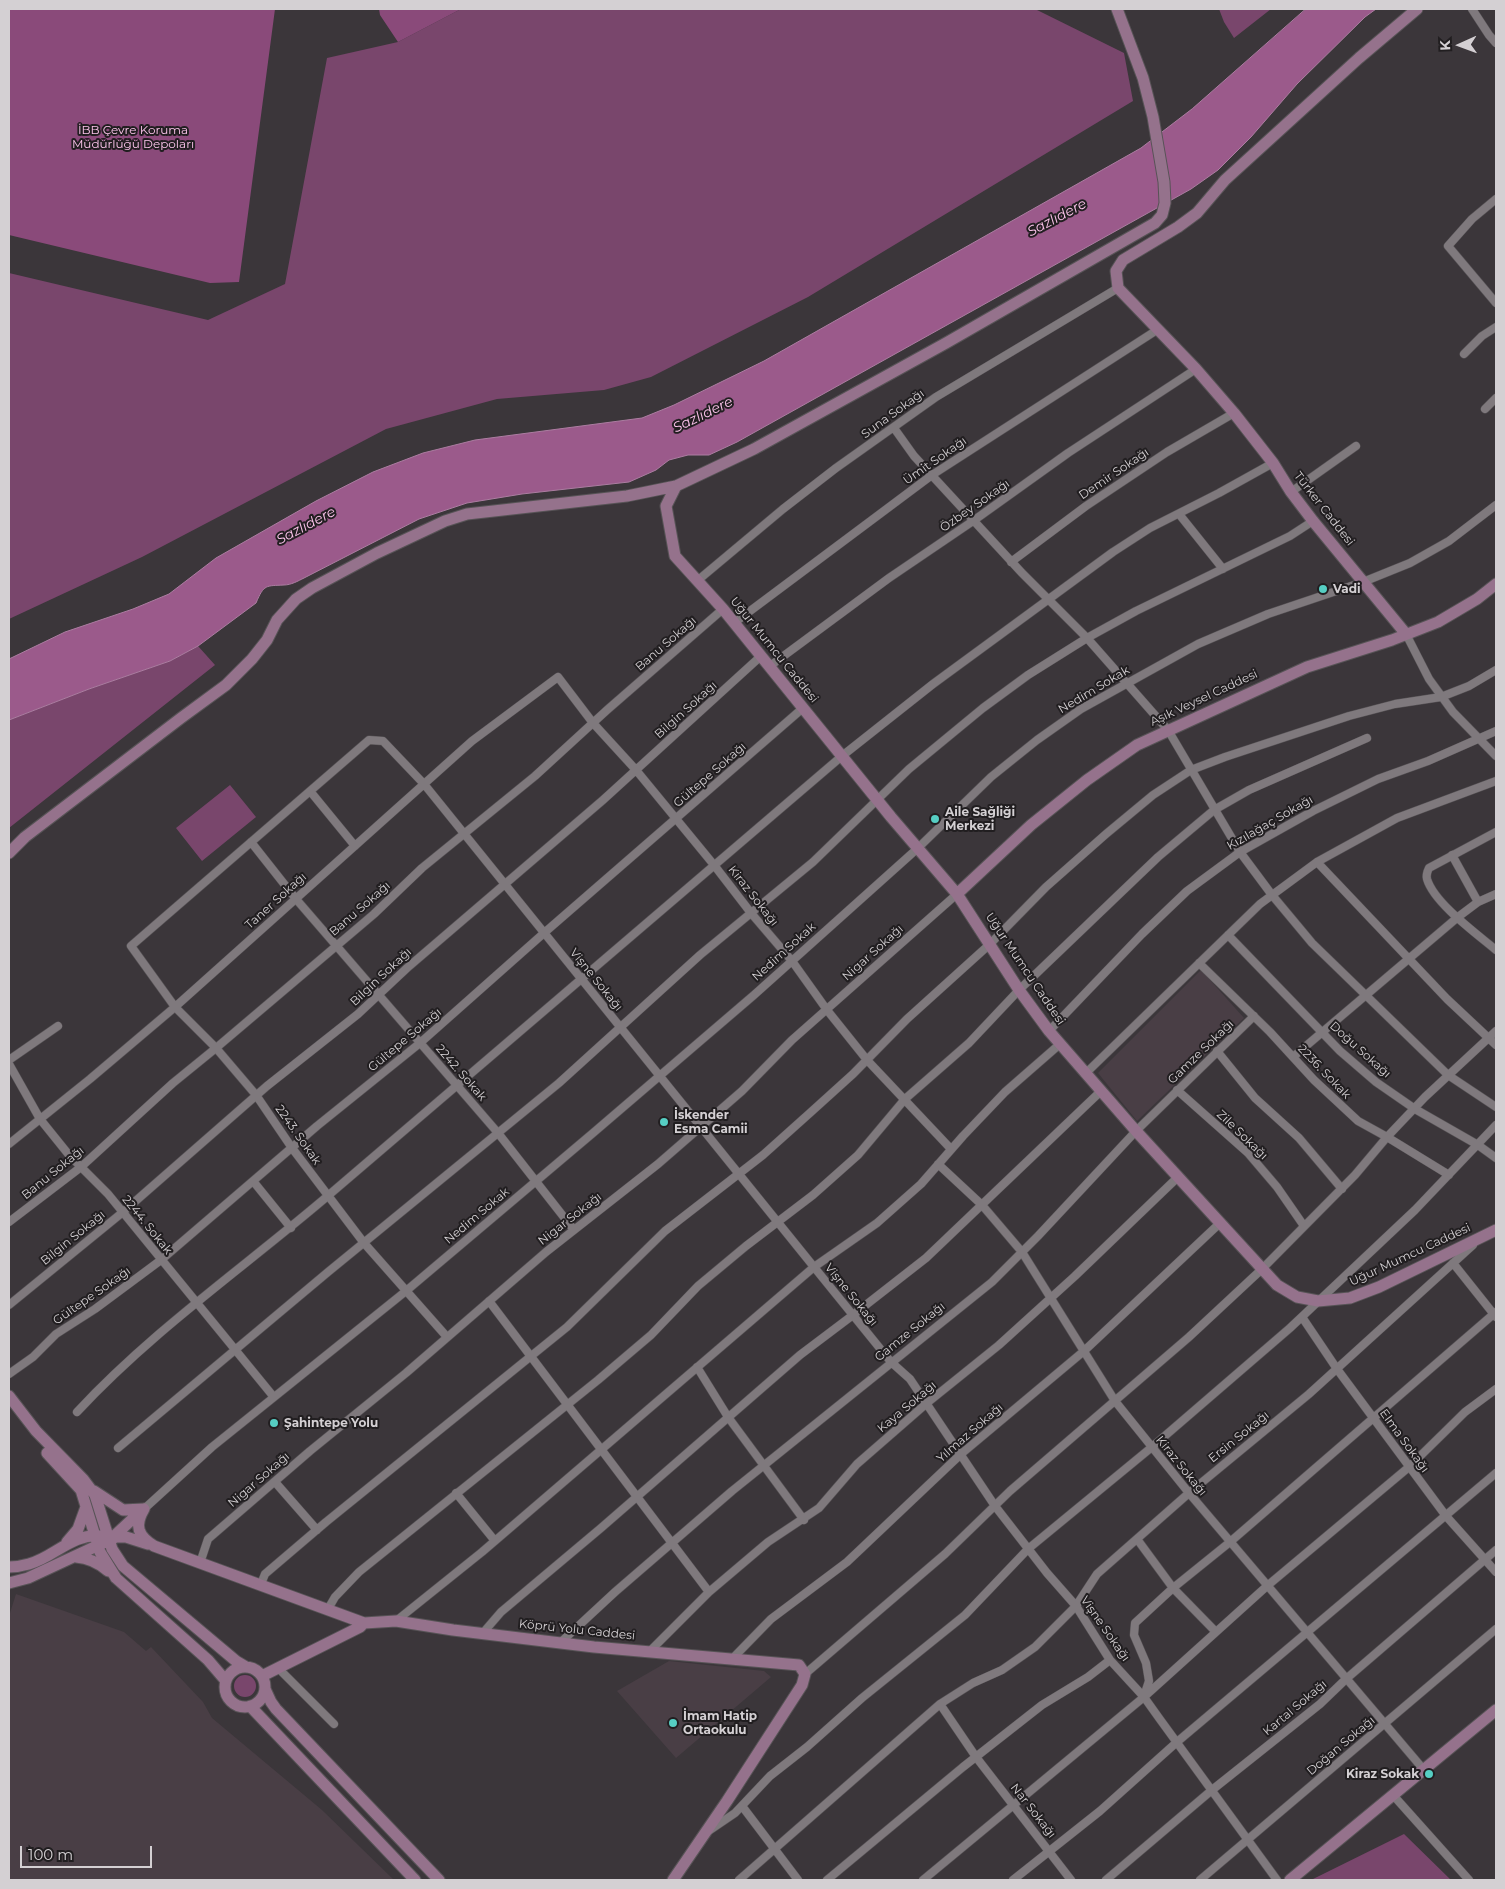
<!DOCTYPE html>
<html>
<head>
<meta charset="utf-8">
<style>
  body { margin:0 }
  #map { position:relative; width:1505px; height:1889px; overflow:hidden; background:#3b363a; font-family:Montserrat,sans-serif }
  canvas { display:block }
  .frame { position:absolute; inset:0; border:10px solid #d4d0d3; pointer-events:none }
  .north { position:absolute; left:1435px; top:20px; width:50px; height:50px; -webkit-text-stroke:4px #211e20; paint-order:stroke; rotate:268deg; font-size:14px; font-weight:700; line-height:20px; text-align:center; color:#d4d0d3 }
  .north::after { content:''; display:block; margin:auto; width:18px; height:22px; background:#d4d0d3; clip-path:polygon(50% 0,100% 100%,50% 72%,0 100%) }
  .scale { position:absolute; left:20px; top:1846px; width:132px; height:22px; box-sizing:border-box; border:2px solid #d4d0d3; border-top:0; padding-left:6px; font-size:15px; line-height:18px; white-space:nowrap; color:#d4d0d3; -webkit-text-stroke:4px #211e20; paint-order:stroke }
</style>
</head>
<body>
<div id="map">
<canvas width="1505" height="1889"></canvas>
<div class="frame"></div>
<div class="north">K</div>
<div class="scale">100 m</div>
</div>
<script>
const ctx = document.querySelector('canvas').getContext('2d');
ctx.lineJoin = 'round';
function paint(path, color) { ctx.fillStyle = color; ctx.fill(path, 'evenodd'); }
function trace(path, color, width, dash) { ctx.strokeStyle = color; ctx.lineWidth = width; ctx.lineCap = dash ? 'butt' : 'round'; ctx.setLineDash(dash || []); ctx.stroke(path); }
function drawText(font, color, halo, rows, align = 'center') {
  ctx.font = font + ' Montserrat,sans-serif'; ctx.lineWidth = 4; ctx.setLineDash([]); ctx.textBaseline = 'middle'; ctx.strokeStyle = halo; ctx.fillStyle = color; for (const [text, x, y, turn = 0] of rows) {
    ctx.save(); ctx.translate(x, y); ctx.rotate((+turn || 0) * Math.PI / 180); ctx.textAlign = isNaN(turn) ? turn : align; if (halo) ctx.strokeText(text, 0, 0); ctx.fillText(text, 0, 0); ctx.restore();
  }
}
paint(new Path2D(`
  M1201 970 1244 1018 1137 1121 1098 1073Z
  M16 1594 124 1632 146 1651 151 1647 203 1702 212 1718 322 1810 394 1880H9V1616Z
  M669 1661 764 1671 771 1677 676 1758 617 1691Z`), '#493e45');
paint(new Path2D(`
  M461 9H1035L1124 53 1133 101 808 297 651 377 604 390 497 399 386 429 142 557 9 619V273L208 320 285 284 327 58 398 42Z
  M1219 9H1271L1234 38 1224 22Z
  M198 646 215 665 9 828V720L89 689 170 661Z
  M230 785 256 817 202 861 176 828Z
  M234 1686a11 11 0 1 1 22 0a11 11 0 1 1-22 0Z
  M1404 1834 1451 1880H1311Z`), '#79466c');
paint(new Path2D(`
  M9 9H275L239 282 210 283 9 235Z
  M379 9H461L398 42 380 15Z`), '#8a4a7a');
const water = new Path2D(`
  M1306 9H1376L1365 17 1297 84 1251 137 1218 170 1191 189 737 442 709 455H688L669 460 656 470 629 482 522 494 467 503 419 519 304 578C298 581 291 585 284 585 266 586 264 584 256 603L198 646 170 661 89 689 9 720V659L65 632 133 609 169 594 216 558 316 501 373 472 423 453 475 440 642 418 674 405 764 361 1141 148 1192 109Z`);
paint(water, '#9b5a8b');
trace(water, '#ac7da1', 1);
const street = new Path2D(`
  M1472 9 1489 35 1496 43
  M1496 199 1472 219 1448 246 1496 303
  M1464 354 1482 336 1496 327
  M1485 409 1496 398
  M894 428 914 456 1022 573 1087 638 1168 730 1240 852 1272 895 1312 943 1448 1075 1496 1107
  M1291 492 1356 446
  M1179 514 1223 569
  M1011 562 1086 506 1167 452 1234 413
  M697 581 783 509 836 468 936 397 1118 288
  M734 623 932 475 1157 330
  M1406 634 1429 679 1453 712 1496 756
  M770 666 889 578 973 521 1068 453 1196 369
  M310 791 355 846
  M1496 832 1429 868C1427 872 1426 875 1427 879 1434 903 1477 934 1496 950
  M251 842 296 899 498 1133 574 1230
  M1452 855 1478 902
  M1317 862 1447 999 1496 1045
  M1228 935 1340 1051 1376 1082 1415 1109 1478 1145 1496 1158
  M1199 963 1270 1032 1314 1080 1358 1121 1387 1137 1449 1175
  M1049 1031 1142 934 1187 891 1240 852 1313 811 1378 779 1428 761 1496 731
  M1217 1051 1255 1098 1299 1138 1342 1189
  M1293 1057 1458 917 1478 902 1496 894
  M9 1060 58 1026
  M9 1064 40 1119 69 1155 108 1194 273 1396
  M1085 1074 1260 904 1317 862 1397 818 1496 781
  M1177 1090 1248 1153 1277 1187 1304 1226
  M9 1144 90 1079 175 1007 472 741 558 677 593 723 636 770 714 865 751 913 792 961 827 1010 867 1060 951 1149
  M938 1164 982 1205 1022 1252 1115 1401 1189 1493 1424 1770
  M253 1181 291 1228
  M9 1222 81 1167 173 1083 216 1048 374 914 422 868 535 776 607 710 723 609
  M1453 1263 1496 1317
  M489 1301 709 1592
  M9 1305 123 1212 267 1086 358 1014 407 968 603 800 761 656
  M1302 1317 1337 1369 1446 1516 1496 1572
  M447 1337 364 1243 292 1148 256 1095 216 1048 175 1007 131 946 369 740 383 741 424 784 814 1267 891 1362 910 1379 995 1506 1047 1573 1076 1606 1110 1660 1144 1697 1159 1718 1277 1880
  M697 1367 728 1417 804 1520
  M9 1374 33 1357 56 1334 95 1309 161 1260 317 1126 420 1043 544 933 803 708
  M77 1412C153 1330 246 1266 330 1194 501 1048 671 902 842 756L933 684 1113 552 1150 528 1219 493 1273 463
  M118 1448 328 1272 559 1083 700 955 813 862 909 769 983 708 1028 675 1087 638 1136 611 1290 536 1313 521
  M275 1482 317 1530
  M456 1493 495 1541
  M144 1509 212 1447 406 1291 593 1133 754 995 918 848 991 777 1037 740 1081 709 1198 644 1268 614 1363 582 1410 563 1449 541 1496 505
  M1137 1539 1173 1588 1216 1632
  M200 1563 208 1539 310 1451 406 1373 546 1252 658 1164 742 1091 792 1040 957 894
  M261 1584 265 1574 326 1522 567 1327 665 1231 763 1155 811 1112 853 1074 907 1019 990 944 1046 887 1106 834 1153 795 1191 770 1225 757 1349 716 1395 704 1441 697 1469 686 1496 670
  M328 1609 335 1597 359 1572 598 1380 651 1335 698 1286 746 1246 813 1195 858 1155 905 1099 969 1043 1019 990 1158 857 1214 810 1249 790 1367 738
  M396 1621 482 1552 814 1267 877 1223 921 1184 963 1136 1005 1092 1060 1044
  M482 1634 501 1612 601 1528 800 1355 853 1315 926 1258 1101 1091
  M560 1643 615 1592 732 1491 992 1282 1038 1236 1136 1131 1254 1016
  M650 1651 709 1592 768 1542 819 1508 857 1464 927 1403 999 1345 1075 1276 1178 1177
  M733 1658 771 1619 847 1562 961 1454 1084 1351 1220 1223
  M278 1668 334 1724
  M805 1674 945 1554 1010 1491 1189 1337 1262 1269 1355 1175 1387 1137 1425 1097 1496 1031
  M1144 1696 1149 1681 1146 1663 1134 1635 1135 1623 1173 1588 1230 1542 1496 1312
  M940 1704 973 1683 1002 1670 1035 1647 1076 1606 1097 1574 1189 1493 1309 1394 1473 1245
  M1393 1795 1469 1880
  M742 1806 798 1880
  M710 1830 735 1813 770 1776 807 1747 862 1698 965 1615 1028 1549 1152 1447 1290 1328 1415 1210 1496 1125
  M739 1880 940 1704 976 1757 1071 1880
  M827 1880 963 1767 1042 1705 1088 1677 1110 1660
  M923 1880 1144 1697 1267 1586 1409 1467 1465 1412 1496 1389
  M1013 1880 1100 1811 1177 1742 1496 1473
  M1106 1880 1212 1790 1320 1704 1346 1679 1496 1550
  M1200 1880 1496 1629`);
const secondary = new Path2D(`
  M676 486 666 506 675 556 723 609 891 817 957 894 1019 990 1049 1031 1136 1131 1277 1285 1297 1297 1318 1301 1350 1298 1379 1287 1496 1230
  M1406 634 1313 521 1291 492 1273 463 1234 413 1196 369 1118 288 1116 271 1123 260 1178 227 1197 213 1225 180 1359 58 1417 9
  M9 853 25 837 181 718 226 685 252 659 267 640 277 620 296 599 312 588 377 553 445 521 467 514 627 496 676 486 754 449 946 343 1155 223 1162 215 1165 203 1164 182 1153 117 1143 78 1117 9
  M957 894 1031 825 1087 780 1137 745 1307 667 1392 640 1438 622 1477 599 1496 584
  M9 1396 36 1431 83 1479 95 1495 112 1549 123 1566 236 1661 246 1667
  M47 1453 81 1490 100 1552 116 1578 208 1660 226 1681
  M94 1491 123 1510 144 1509
  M144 1509C134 1526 138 1536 154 1546L364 1623 396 1621 453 1630 594 1647 799 1665 805 1674 802 1685 727 1801 673 1880
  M111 1539 140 1512
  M67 1542 78 1529 86 1507
  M76 1557C89 1558 98 1562 108 1571
  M9 1567C15 1567 22 1566 29 1564 55 1557 71 1533 102 1536
  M9 1583 28 1578 116 1537H126L148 1544
  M225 1687a20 20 0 1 1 40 0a20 20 0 1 1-40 0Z
  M262 1676 360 1627 364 1623
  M265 1689 271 1702 276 1709 439 1880
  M250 1706 415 1880
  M1290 1880 1496 1710`);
trace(street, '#575356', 9);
trace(secondary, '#575356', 13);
trace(street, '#7f797d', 8);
trace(secondary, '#95728c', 11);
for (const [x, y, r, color] of [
  [1323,589,5,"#56cec3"],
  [935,819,5,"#56cec3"],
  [664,1122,5,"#56cec3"],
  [274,1423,5,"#56cec3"],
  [673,1723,5,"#56cec3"],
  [1429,1774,5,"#56cec3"]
]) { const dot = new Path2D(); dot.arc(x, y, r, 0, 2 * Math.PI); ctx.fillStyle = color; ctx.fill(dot); trace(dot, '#211e20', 2); }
drawText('12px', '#fdc4ec', '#211e20', [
  ["İBB Çevre Koruma",133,130],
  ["Müdürlüğü Depoları",133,144]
]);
drawText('12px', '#d4d0d3', '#211e20', [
  ["Suna Sokağı",893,414,-36],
  ["Ümit Sokağı",935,461,-35],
  ["Demir Sokağı",1114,474,-34],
  ["Özbey Sokağı",975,506,-35],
  ["Türker Caddesi",1324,509,52],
  ["Banu Sokağı",666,644,-41],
  ["Uğur Mumcu Caddesi",774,650,51],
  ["Nedim Sokak",1094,690,-31],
  ["Aşık Veysel Caddesi",1204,698,-25],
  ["Bilgin Sokağı",686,710,-42],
  ["Gültepe Sokağı",710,775,-41],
  ["Kızılağaç Sokağı",1270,823,-30],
  ["Kiraz Sokağı",753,896,52],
  ["Taner Sokağı",276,901,-42],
  ["Banu Sokağı",360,909,-41],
  ["Nedim Sokak",784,952,-42],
  ["Nigar Sokağı",873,953,-42],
  ["Uğur Mumcu Caddesi",1025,969,56],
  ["Bilgin Sokağı",381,977,-43],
  ["Vişne Sokağı",596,980,51],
  ["Gültepe Sokağı",405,1040,-40],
  ["Doğu Sokağı",1360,1050,42],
  ["Gamze Sokağı",1201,1052,-44],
  ["2236. Sokak",1324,1072,46],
  ["2242. Sokak",461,1073,49],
  ["2243. Sokak",298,1135,55],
  ["Zile Sokağı",1242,1135,44],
  ["Banu Sokağı",53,1173,-39],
  ["Nedim Sokak",477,1216,-40],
  ["Nigar Sokağı",570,1219,-38],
  ["2244. Sokak",147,1225,51],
  ["Bilgin Sokağı",73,1238,-39],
  ["Uğur Mumcu Caddesi",1410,1255,-25],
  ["Vişne Sokağı",851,1295,51],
  ["Gültepe Sokağı",92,1296,-35],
  ["Gamze Sokağı",910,1332,-39],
  ["Kaya Sokağı",907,1407,-40],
  ["Yılmaz Sokağı",970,1433,-41],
  ["Ersin Sokağı",1239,1437,-39],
  ["Elma Sokağı",1404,1441,54],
  ["Kiraz Sokağı",1181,1466,51],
  ["Nigar Sokağı",259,1480,-41],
  ["Vişne Sokağı",1105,1629,55],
  ["Köprü Yolu Caddesi",577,1630,6],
  ["Kartal Sokağı",1295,1708,-40],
  ["Doğan Sokağı",1341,1746,-40],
  ["Nar Sokağı",1033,1811,52]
]);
drawText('bold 12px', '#d4d0d3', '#211e20', [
  ["Vadi",1333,589],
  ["Aile Sağliği",945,812],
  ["Merkezi",945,826],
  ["İskender",674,1115],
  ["Esma Camii",674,1129],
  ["Şahintepe Yolu",284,1423],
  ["İmam Hatip",683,1716],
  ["Ortaokulu",683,1730],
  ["Kiraz Sokak",1419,1774,"right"]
], 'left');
drawText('italic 14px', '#fcc3eb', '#211e20', [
  ["Sazlıdere",1057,218,-28],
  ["Sazlıdere",703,415,-26],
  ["Sazlıdere",306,526,-28]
]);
</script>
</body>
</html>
